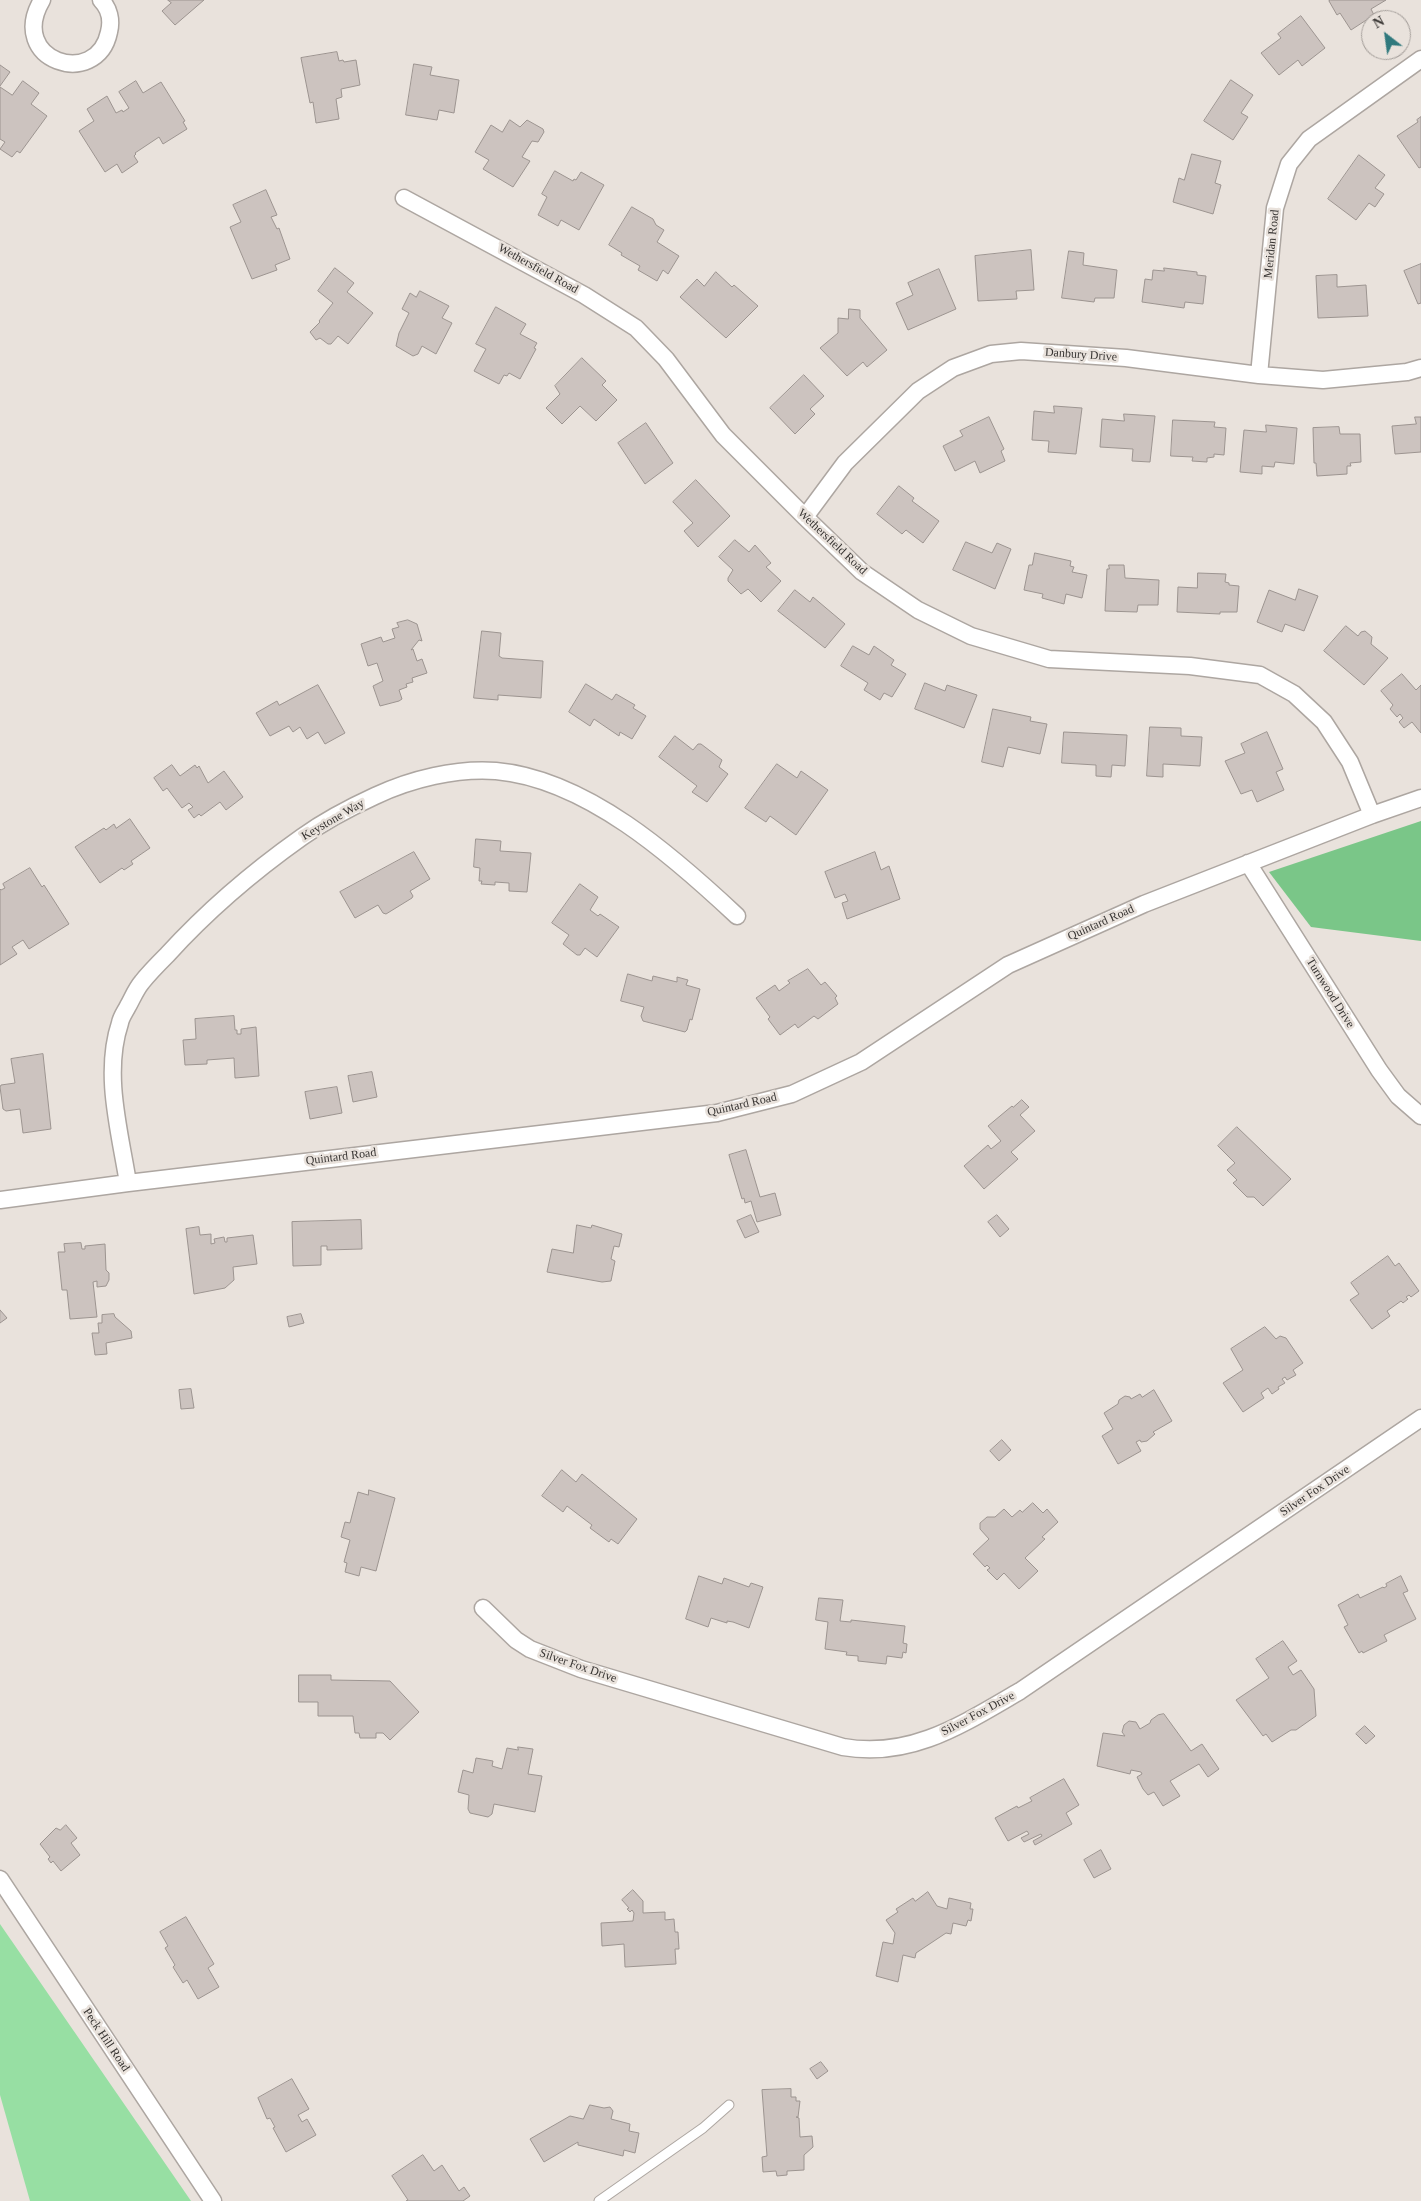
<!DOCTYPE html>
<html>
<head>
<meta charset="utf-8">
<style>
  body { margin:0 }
  #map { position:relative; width:1421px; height:2201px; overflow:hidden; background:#e9e2dc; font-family:"Times New Roman",serif }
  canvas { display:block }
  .north { position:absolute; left:1361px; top:10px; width:50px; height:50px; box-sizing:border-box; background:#e9e2dc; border:1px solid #a29c98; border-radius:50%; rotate:330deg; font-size:14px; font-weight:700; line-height:20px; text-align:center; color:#373432 }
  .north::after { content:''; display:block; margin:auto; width:18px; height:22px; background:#30797d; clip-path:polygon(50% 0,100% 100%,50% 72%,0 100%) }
</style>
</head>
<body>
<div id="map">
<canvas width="1421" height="2201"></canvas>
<div class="north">N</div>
</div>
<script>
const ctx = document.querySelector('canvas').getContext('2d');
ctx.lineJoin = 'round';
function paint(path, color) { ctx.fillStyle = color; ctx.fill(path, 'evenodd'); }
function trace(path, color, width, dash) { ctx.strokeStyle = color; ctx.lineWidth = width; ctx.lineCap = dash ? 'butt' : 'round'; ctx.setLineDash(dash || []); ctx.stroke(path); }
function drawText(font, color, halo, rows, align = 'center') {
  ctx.font = font + ' "Times New Roman",serif'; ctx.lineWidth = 5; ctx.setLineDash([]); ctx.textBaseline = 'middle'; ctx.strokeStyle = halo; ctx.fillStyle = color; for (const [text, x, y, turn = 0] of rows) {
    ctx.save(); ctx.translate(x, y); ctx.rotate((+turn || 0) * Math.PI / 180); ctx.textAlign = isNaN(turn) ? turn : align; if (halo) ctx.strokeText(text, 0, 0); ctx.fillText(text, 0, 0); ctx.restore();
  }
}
paint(new Path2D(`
  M0 1924 191 2201H30L0 2095Z`), '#97dfa3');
paint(new Path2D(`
  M1421 821V941L1311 927 1269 872Z`), '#7ac688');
const building = new Path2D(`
  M168 0H204L175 25 162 11 171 3Z
  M1331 0H1386L1371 9 1374 15 1351 30 1340 13 1337 15 1329 1Z
  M1301 16 1325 48 1302 66 1298 60 1279 75 1261 53 1281 38 1278 34Z
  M337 52 339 61 343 60 344 62 356 60 360 85 341 89 342 97 336 99 339 119 316 123 313 102 310 103 301 58Z
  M414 64 432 67 430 75 459 80 454 113 439 110 437 120 406 115Z
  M0 65 10 72 0 86Z
  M1231 80 1253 95 1241 113 1248 117 1233 140 1204 121Z
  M23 81 39 93 31 104 47 116 20 153 17 151 12 157 0 149 5 142 0 139V87L12 95Z
  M136 81 143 93 161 82 185 121 183 122 187 129 163 144 159 137 135 153 136 154 134 156 138 162 122 173 117 164 105 172 79 131 94 121 87 109 107 96 116 113 122 110 123 112 129 108 119 92Z
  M1421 117V167L1419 168 1397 136 1418 122 1417 120Z
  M510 120 520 127 527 120 543 129 544 132 538 142 532 141 522 157 530 161 513 187 483 169 489 160 475 152 491 125 502 132Z
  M1192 154 1221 161 1215 183 1221 185 1213 214 1173 202 1179 178 1184 180Z
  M1359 155 1385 175 1375 188 1384 194 1375 207 1369 203 1356 220 1328 199Z
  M555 171 573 181 574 179 576 180 581 172 604 185 579 230 561 220 558 226 538 215 547 197 542 194Z
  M266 190 277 215 271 217 277 229 279 228 290 259 275 265 277 270 252 279 230 227 241 222 233 205Z
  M632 207 653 219 656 225 664 230 657 242 679 256 668 274 663 270 657 281 638 270 640 266 621 255 622 253 609 245Z
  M1031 250 1034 290 1016 291 1017 299 978 301 975 256Z
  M1069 251 1084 253 1083 265 1117 270 1114 298H1095L1094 302 1062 298Z
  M1421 264V303L1418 304 1404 271Z
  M335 268 354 283 347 292 373 313 348 344 338 336 331 344H328L320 338 316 340 310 332 320 322 319 321 333 303 318 291Z
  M1164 268 1197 272V275L1206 276 1203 304 1185 302 1184 308 1142 302 1145 279 1152 280 1153 270 1164 271Z
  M939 269 956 309 908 330 896 303 913 295 908 283Z
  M716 272 732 287 734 285 758 306 726 338 680 297 697 279 704 286Z
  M1337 275V287L1366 285 1368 316 1318 318 1316 276Z
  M420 291 449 306 442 318 452 323 436 354 422 346 418 354 413 356 396 346 399 333 409 313 402 309 410 293 416 297Z
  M496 307 526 324 520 334 537 343 534 348 536 349 520 379 509 373 507 376 504 375 499 384 474 371 486 349 476 344Z
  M849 309 860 310V318L887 350 867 367 863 362 847 376 820 348 838 333V318L848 319Z
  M582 358 606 381 602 385 617 400 596 421 580 406 562 424 546 408 560 394 555 386Z
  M804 375 824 396 810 409 815 414 795 434 770 408Z
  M1054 406 1082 408 1076 454 1048 452 1049 441 1032 440 1034 411 1054 413Z
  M1124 414 1155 416 1150 462 1132 461 1133 449 1100 447 1102 419 1124 421Z
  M989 417 1004 449 1001 451 1005 461 980 473 975 461 955 471 943 446 963 436 960 431Z
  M1415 417H1421V452L1395 454 1392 426 1416 424Z
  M1173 420 1215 422 1214 427 1226 428 1224 455 1214 454V457L1207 458V462L1192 461 1193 457 1171 456Z
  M646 423 673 463 645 484 618 443Z
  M1266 425 1297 428 1294 464 1275 462 1274 467 1262 466V474L1240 472 1244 430 1266 432Z
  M1339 427 1340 434H1360L1361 462 1350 463 1351 466H1347V474L1317 476 1316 463H1314L1313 428Z
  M696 480 730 516 698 547 684 531 693 523 673 502Z
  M899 486 914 498 912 501 939 521 923 543 906 530 902 534 877 514Z
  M735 540 749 552 755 545 771 563 766 567 781 581 761 602 748 589 741 594 728 581V578L733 570 719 557Z
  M966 542 992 553 997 543 1011 549 995 589 953 570Z
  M1035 553 1071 561 1070 566 1074 567 1072 572 1087 575 1082 598 1066 594 1064 604 1042 598 1043 594 1024 590 1029 565H1032Z
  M1109 565H1124L1125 578 1159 580 1158 605H1138L1137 612 1105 611 1107 569H1109Z
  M1198 573 1226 574 1225 582 1229 583V585L1239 586 1237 612H1220V614L1177 612 1178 587 1197 588Z
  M1299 589 1318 596 1304 631 1285 624 1282 632 1257 622 1269 590 1295 600Z
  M795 590 810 602 813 597 845 624 825 648 778 611Z
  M408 620 417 624 422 641 419 640 411 650 413 649 417 661 422 659 427 673 412 678 413 682 406 684 407 687 399 690 402 699 399 701 380 706 373 686 383 681 377 663 368 666 361 644 381 637 383 642 395 638 392 629 399 627 397 623Z
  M1346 626 1358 636 1361 632 1365 631 1372 637 1371 644 1388 658 1364 685 1324 651Z
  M482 631 501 633 499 656 502 658 543 661 541 698 498 695V700L474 698Z
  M853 646 869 655 874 646 894 660 891 665 906 674 892 697 884 693 880 700 864 690 868 683 841 666Z
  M1402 674 1416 690 1421 685V733L1412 722 1404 728 1399 722 1403 718 1400 714 1397 717 1390 709 1393 705 1381 691Z
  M925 683 945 691 947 685 977 695 964 728 915 709Z
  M586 684 612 700 616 694 635 705 633 708 646 716 632 739 620 732 619 736 594 719 590 726 569 712Z
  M318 685 345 733 325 744 318 732 307 739 300 727 293 732 289 726 270 736 256 713 277 701 279 705Z
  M993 709 1031 717 1030 721 1047 724 1040 754 1008 747 1003 767 982 762Z
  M1150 727 1181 728V736L1202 737 1200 766 1163 764V777L1147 776Z
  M1064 732 1127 735 1125 766 1112 765 1111 777 1096 776V765L1062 763Z
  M1267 732 1283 769 1276 772 1284 790 1257 802 1252 790 1241 794 1225 761 1245 753 1241 744Z
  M675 736 693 750 698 744H701L722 760 719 767 728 774 707 802 692 792 697 786 659 757Z
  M777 764 797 778 801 771 828 790 796 835 770 816 766 822 745 808Z
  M172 765 180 776 195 765 197 768 199 766 208 783 224 771 243 797 226 810 220 802 201 816 199 814 194 818 188 810 193 807 189 803 182 808 167 788 163 791 154 778Z
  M130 819 150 848 131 861 133 864 124 870 122 868 100 883 75 847 104 828 106 830 114 824 116 828Z
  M476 839 501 841 500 851 531 853 527 892 509 891V883L495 882V885L481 884 482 881H479L480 868 474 867Z
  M414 852 430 879 410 891 413 896 412 898 386 914 383 913 378 905 355 918 340 892Z
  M875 852 881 870 889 866 900 899 847 919 842 903 848 901 845 894 835 898 825 872Z
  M30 868 42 887 44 885 69 924 29 949 23 940 12 947 17 954 0 965V889L1 890 5 888 3 884Z
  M580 884 598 897 590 910 598 916 600 914 619 927 597 957 585 948 580 955H577L563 944 569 935 552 923Z
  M808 969 821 985 825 982 837 996 835 998 838 1004 818 1019 814 1016 798 1028 795 1024 780 1035 768 1019 770 1017 756 998 775 985 779 991 790 983 788 981Z
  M628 974 652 981 653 976 677 982V977L688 980 686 985 700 989 692 1020 690 1019 687 1030 685 1032 643 1021 641 1016 644 1007 621 1001Z
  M234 1016 235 1030H237V1034H241V1029L256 1027 259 1076 235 1078 234 1058 207 1060V1064L185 1065 183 1040 196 1039 195 1019Z
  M43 1054 51 1129 23 1133 20 1109 6 1111 3 1109 0 1087 1 1085 15 1083 11 1059Z
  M372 1072 377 1097 353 1102 348 1076Z
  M337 1087 342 1113 310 1119 305 1092Z
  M1022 1100 1029 1107 1020 1115 1035 1131 1011 1152 1018 1159 984 1189 964 1166 988 1145 991 1149 1001 1141 988 1126 1012 1106 1013 1107Z
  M1237 1127 1291 1179 1263 1206 1254 1197H1247L1233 1183 1237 1180 1227 1170 1235 1163 1218 1146Z
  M746 1150 760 1197 775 1193 781 1215 757 1222 751 1201 745 1203 744 1198 742 1199 729 1155Z
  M751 1215 759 1232 745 1238 737 1221Z
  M997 1215 1009 1229 1000 1237 988 1222Z
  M361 1220 362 1249 327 1250V1246H321V1265L293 1266 292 1222Z
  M577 1225 591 1228 592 1225 622 1234 619 1247 614 1246 611 1259 615 1261 611 1281 602 1282 547 1272 552 1249 573 1253Z
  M199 1227 200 1235 211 1234V1244L215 1243 214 1239 224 1237 225 1242H227V1238L253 1235 257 1264 233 1267 234 1280 225 1288 194 1294 186 1229Z
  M81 1243 82 1249H85V1246L105 1244 106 1270 109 1273V1280L106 1286 97 1287V1281L93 1282 97 1317 70 1319 67 1290H62L58 1252H65L64 1244Z
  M1388 1256 1395 1266 1399 1263 1419 1291 1411 1297 1409 1295 1406 1297 1408 1299 1403 1303 1401 1301 1387 1311 1390 1316 1372 1329 1350 1300 1359 1294 1351 1283Z
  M0 1310 7 1318 0 1323Z
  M114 1314 115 1317 131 1331 132 1338 106 1343 107 1354 95 1355 92 1333H99L98 1323H102V1315Z
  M301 1314 304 1323 289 1327 287 1317Z
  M1265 1327 1276 1339 1280 1336 1286 1338 1303 1363 1293 1370 1296 1375 1287 1380 1285 1377 1282 1379 1285 1383 1278 1387 1279 1389 1272 1394 1268 1388 1261 1393 1264 1398 1243 1412 1223 1383 1243 1370 1231 1349Z
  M191 1389 194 1408 181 1409 179 1390Z
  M1154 1390 1172 1421 1153 1432 1155 1434 1147 1441 1141 1442 1140 1440 1136 1442 1141 1451 1118 1464 1102 1436 1113 1429 1104 1413 1118 1404 1119 1400 1125 1396 1130 1397 1131 1399 1140 1394 1142 1397Z
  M1002 1440 1011 1450 999 1461 990 1451Z
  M562 1470 576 1482 582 1474 637 1519 618 1544 611 1539 609 1542 590 1528 592 1525 567 1506 563 1512 542 1496Z
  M369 1490 395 1498 376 1571 361 1567 359 1576 345 1572 347 1563 344 1562 350 1540 341 1537 345 1522 350 1523 358 1492 368 1495Z
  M1033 1503 1043 1513 1047 1509 1058 1522 1042 1537 1045 1539 1025 1558 1038 1571 1019 1589 1004 1573 997 1580 987 1570 990 1568 987 1565 985 1567 973 1554 989 1539 980 1529V1523L987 1517H995L1004 1509 1012 1517 1020 1510 1022 1512Z
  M699 1576 722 1584 724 1578 749 1587 751 1583 763 1587 749 1628 733 1622 727 1621V1623L711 1618 708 1627 686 1619Z
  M1401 1576 1408 1591 1403 1593 1416 1619 1384 1635 1387 1641 1363 1653 1362 1651 1359 1653 1344 1627 1348 1625 1338 1605 1358 1594 1360 1598 1383 1587 1384 1588 1387 1586 1386 1584Z
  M819 1598 843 1600 840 1621 851 1622V1620L905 1626 903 1643 907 1644 906 1653 903 1652 902 1658 887 1656 886 1664 858 1661V1656L846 1655 847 1652 825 1649 828 1622 816 1620Z
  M1283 1641 1297 1661 1288 1667 1293 1675 1301 1670 1314 1689 1316 1716 1296 1730H1291L1272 1742 1266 1734 1263 1736 1236 1700 1269 1678 1256 1659Z
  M299 1675H331V1680L390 1681 419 1712 390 1740 383 1733H376V1738H360L359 1733H355L353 1716H318V1702H299Z
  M1164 1714 1191 1751 1202 1744 1219 1769 1208 1777 1199 1764 1170 1781 1180 1796 1163 1806 1154 1792 1148 1795 1143 1789 1137 1777 1142 1774 1141 1772 1131 1770 1130 1774 1097 1766 1103 1733 1125 1736 1122 1732 1124 1725 1129 1721 1136 1722 1140 1729 1150 1723 1151 1720 1158 1715Z
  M1365 1726 1375 1736 1366 1744 1356 1734Z
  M518 1747 533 1749 528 1774 542 1776 535 1812 494 1804 492 1814 488 1817 470 1813 468 1809 469 1795 458 1792 463 1770 473 1773 476 1758 493 1761 492 1766 502 1769 507 1748 518 1750Z
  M1064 1779 1079 1805 1066 1813 1072 1824 1035 1845 1033 1841 1042 1836 1041 1834 1024 1842 1021 1838 1029 1834 1027 1831 1008 1841 995 1818 1017 1806 1018 1808 1032 1801 1030 1798Z
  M66 1825 77 1838 71 1843 80 1855 61 1871 53 1861 51 1863 48 1859 50 1857 40 1844 56 1828 60 1830Z
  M1101 1850 1111 1869 1094 1878 1084 1860Z
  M633 1890 643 1901V1913L665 1912V1920L674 1919 675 1932H678L679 1949H675L676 1964 625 1967 624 1944 602 1946 601 1923 633 1921 634 1913 632 1910 630 1912 627 1909 629 1908 622 1900Z
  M928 1892 937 1906 947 1909 949 1898 971 1903 970 1909H973L971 1921 968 1920 966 1926 953 1923 951 1934 946 1933 916 1953 915 1958 903 1955 898 1982 876 1976 883 1942 893 1944 895 1933 886 1920 898 1912 896 1909 913 1898 915 1901Z
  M186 1917 214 1964 208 1968 219 1987 198 1999 187 1980 183 1983 173 1967 175 1965 165 1948 168 1946 160 1932Z
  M821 2062 828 2071 817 2079 810 2069Z
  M292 2079 309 2109 298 2115 302 2122 307 2119 316 2135 286 2152 273 2128 275 2127 270 2118 267 2119 258 2098Z
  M791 2089V2097H796V2101H800L798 2117H796L799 2118 800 2137 812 2136 813 2147 804 2155V2170L787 2171V2175L777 2176 776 2171 763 2172 762 2157 767 2156 762 2090Z
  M590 2105 604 2108 610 2107 613 2111 611 2119 630 2124 629 2131 639 2133 635 2153 624 2150 623 2156 578 2145V2142L544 2162 530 2139 570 2116 583 2119Z
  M423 2155 434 2171 442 2165 459 2191 464 2187 470 2196 463 2201H406L408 2200 392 2176Z`);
paint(building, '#ccc3bf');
trace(building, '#9c9490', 1);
const lane = new Path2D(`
  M599 2201 703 2128 729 2105`);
const street = new Path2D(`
  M42 0C6 61 97 90 109 32 112 20 109 8 101 0
  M404 198 584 295 636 328 666 359 723 435 805 517 862 572 918 610 971 636 1049 659 1190 666 1260 675 1294 694 1324 722 1350 762 1372 815
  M1259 375 1275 208 1289 164 1309 139 1421 59
  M805 517 845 463 918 391 953 368 991 354 1021 351 1126 358 1259 375 1323 380 1407 372 1421 368
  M1248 863 1379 1070 1398 1096 1421 1116
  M128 1183C120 1132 103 1074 120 1023 121 1017 125 1012 128 1006 132 999 136 989 142 982 149 973 158 964 167 955 207 911 254 871 302 837 323 822 351 807 375 796 411 779 456 768 496 771 586 779 673 856 737 916
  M0 1200 128 1183 717 1113 792 1094 861 1062 1008 965 1144 904 1372 815 1421 798
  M483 1608 516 1640 530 1649 581 1669 843 1747C911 1759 963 1724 1020 1691L1421 1418
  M0 1879 213 2201`);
trace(lane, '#ada6a1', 11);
trace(street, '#ada6a1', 19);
trace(lane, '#fff', 9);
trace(street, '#fff', 16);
drawText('12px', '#373432', '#e9e2dc', [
  ["Meridan Road",1272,244,-84],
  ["Wethersfield Road",538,269,29],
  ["Danbury Drive",1081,355,4],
  ["Wethersfield Road",832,542,43],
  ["Keystone Way",333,820,-30],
  ["Quintard Road",1101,923,-24],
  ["Turnwood Drive",1330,993,58],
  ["Quintard Road",742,1105,-13],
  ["Quintard Road",341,1157,-7],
  ["Silver Fox Drive",1315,1491,-34],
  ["Silver Fox Drive",578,1666,19],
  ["Silver Fox Drive",978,1714,-28],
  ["Peck Hill Road",106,2040,56]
]);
</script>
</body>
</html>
